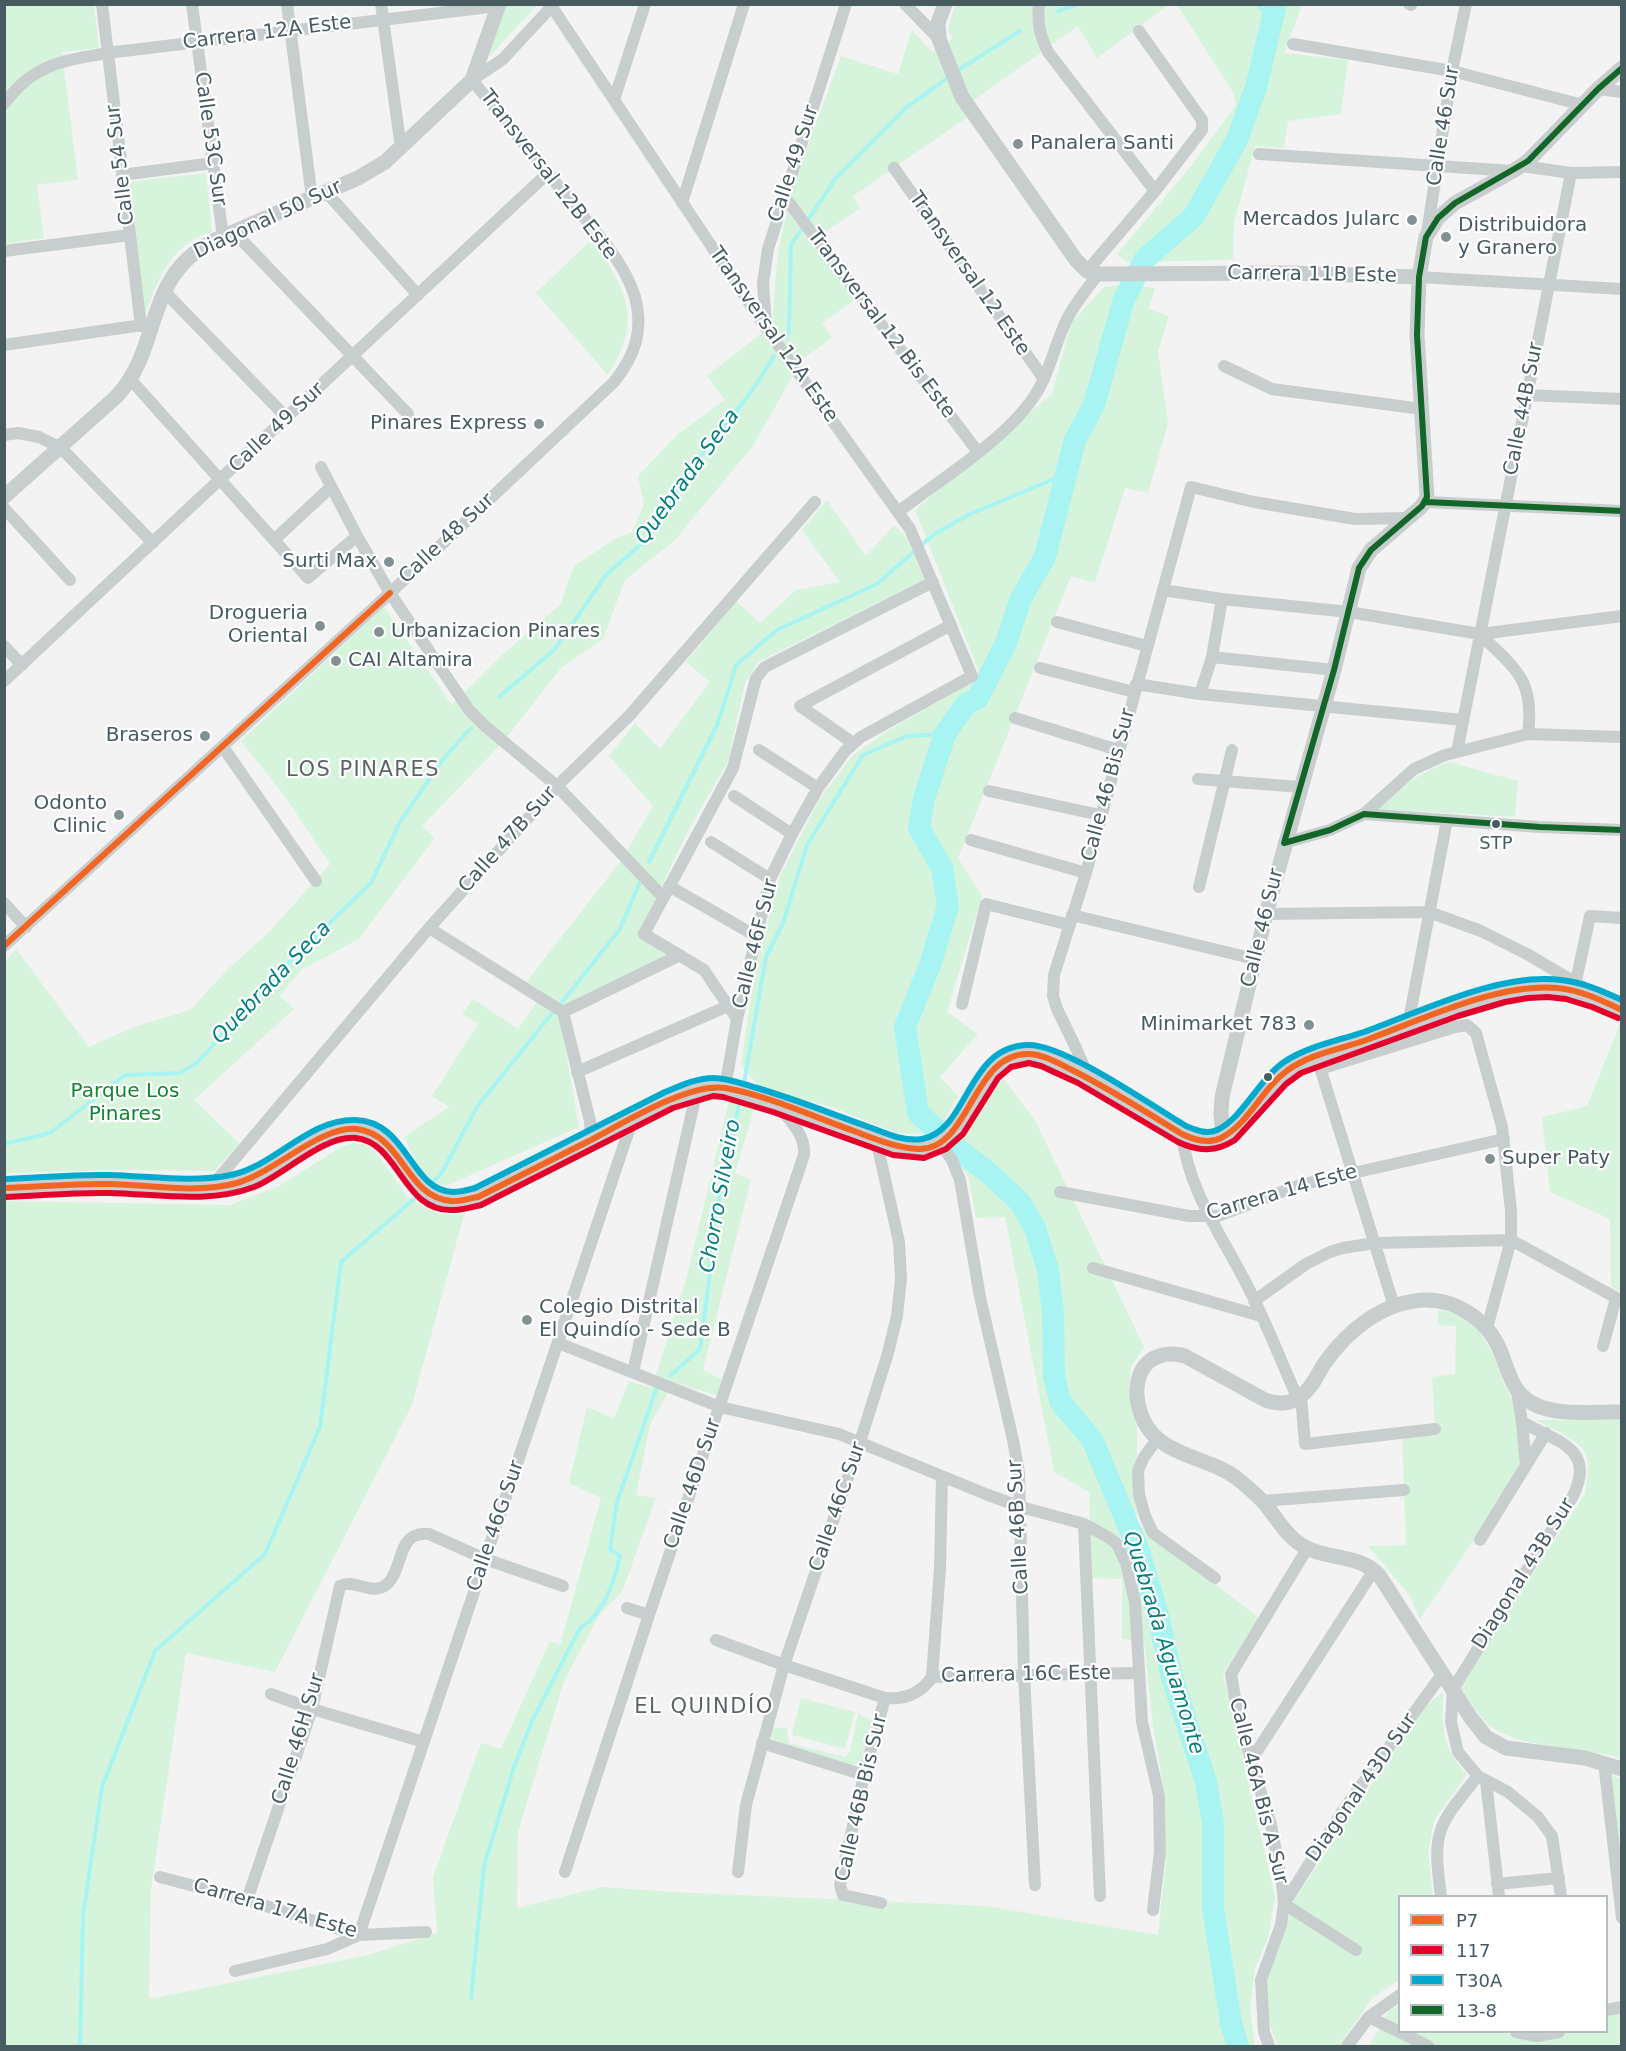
<!DOCTYPE html>
<html>
<head>
<meta charset="utf-8">
<style>
  body { margin:0 }
  #map { position:relative; width:1626px; height:2051px; overflow:hidden; background:#f3f3f3; font-family:"DejaVu Sans",sans-serif }
  canvas { display:block }
  .frame { position:absolute; inset:0; border:6px solid #475b61; pointer-events:none }
  .legend { position:absolute; left:1398px; top:1895px; width:210px; height:138px; box-sizing:border-box; background:#fff; border:2px solid #b5bdc0; margin:0; padding:8px 10px; list-style:none; font-size:18px; color:#475b61 }
  .legend li { display:flex; align-items:center; gap:12px; height:30px }
  .legend b { width:30px; border:2px solid #b5bdc0 }
</style>
</head>
<body>
<div id="map">
<canvas width="1626" height="2051"></canvas>
<div class="frame"></div>
<ul class="legend">
<li><b style="height:8px;background:#f26522"></b>P7</li>
<li><b style="height:8px;background:#e4002b"></b>117</li>
<li><b style="height:8px;background:#00a9ce"></b>T30A</li>
<li><b style="height:8px;background:#126628"></b>13-8</li>
</ul>
</div>
<script>
const ctx = document.querySelector('canvas').getContext('2d');
ctx.lineJoin = 'round';
function paint(path, color) { ctx.fillStyle = color; ctx.fill(path, 'evenodd'); }
function trace(path, color, width, dash) { ctx.strokeStyle = color; ctx.lineWidth = width; ctx.lineCap = dash ? 'butt' : 'round'; ctx.setLineDash(dash || []); ctx.stroke(path); }
function drawText(font, color, halo, rows, align = 'center') {
  ctx.font = font + ' "DejaVu Sans",sans-serif'; ctx.lineWidth = 4.5; ctx.setLineDash([]); ctx.textBaseline = 'middle'; ctx.strokeStyle = halo; ctx.fillStyle = color; for (const [text, x, y, turn = 0] of rows) {
    ctx.save(); ctx.translate(x, y); ctx.rotate((+turn || 0) * Math.PI / 180); ctx.textAlign = isNaN(turn) ? turn : align; if (halo) ctx.strokeText(text, 0, 0); ctx.fillText(text, 0, 0); ctx.restore();
  }
}
paint(new Path2D(`
  M5 5H94L99 48 62 52 78 180 37 185 44 238 5 244Z
  M505 5H537L489 57Z
  M955 5H1169L1097 58 1078 26 967 105 972 114 853 196 860 208 817 238 860 296 822 323 832 338 794 365 796 370 753 446 674 541 625 580 603 639 561 668 503 742 422 826 435 838 359 939 301 970 280 996 294 1009 194 1100 240 1144 214 1171 117 1170 5 1173V962L16 949 89 1047 134 1027 190 1010 228 969 268 933 330 864 286 798 241 741 384 607 452 705 502 655 560 605 574 566 615 539 632 532 644 504 638 476 678 434 725 400 707 376 773 324C774 299 775 274 779 250 790 183 819 119 841 56L898 74 912 30 932 52 952 39 948 29Z
  M1177 5H1302L1284 53 1348 60 1341 114 1288 121 1284 148 1255 146 1234 223 1233 260 1127 262 1117 254 1191 166 1236 105 1234 94Z
  M206 173 212 232C169 244 159 279 144 317L129 182Z
  M591 240C627 290 644 319 608 375L536 293Z
  M1127 284 1155 288 1149 309 1169 316 1158 351 1168 424 1148 493 1125 488 1095 583 1071 576 958 858 982 896 947 1012 978 1034 940 1077 958 1096 940 1128 931 1134 896 1133 832 1107 759 1088 741 1063 755 971 780 876 819 800 853 755 886 732 981 677 915 510 1052 394 1071 323 1104 287Z
  M827 500 866 556 894 525 906 537 925 580 758 662 745 683 728 762 690 827 638 936 666 955 559 1011 579 1127 448 1185H436L420 1170 404 1137 449 1107 432 1096 478 1024 462 1014 473 999 518 1029 543 993 527 981 620 862 653 806 609 756 635 723 660 749 710 682 686 662 736 601 760 623 796 590 840 582 802 530Z
  M1450 762 1518 781 1515 817 1378 809C1400 789 1421 770 1450 762Z
  M1621 1021V1292L1611 1286 1610 1219 1550 1192 1542 1117 1587 1106Z
  M1003 1078 1035 1120 1144 1347 1131 1367 1129 1388 1137 1426V1523L1259 1618 1223 1673 1275 1896 1268 1938 1255 1968 1250 2008 1255 2046H5V1201L230 1205 279 1186 341 1147 354 1143 367 1145 380 1158 407 1196 424 1207 439 1214 464 1215 412 1405 275 1672 186 1653 151 1889 149 1999 368 1955 437 1933 433 1877 481 1743 501 1749 550 1641 560 1645 601 1498 569 1483 587 1407 614 1418 629 1381 652 1388 687 1276 729 1100 754 1109 735 1173 751 1180 703 1370 723 1380 718 1396 674 1382 650 1425 636 1495 656 1498 622 1592 600 1614 564 1681 518 1832 517 1908 602 1887 674 1892 987 1906 1158 1935 1166 1861V1803L1153 1726 1144 1641 1122 1639V1579L1092 1578 1089 1492 1054 1472 1005 1217 976 1218 969 1178 952 1152 991 1090Z
  M1438 1310 1461 1315 1478 1330 1494 1355 1504 1384 1518 1410 1525 1465 1420 1619 1409 1595 1368 1546 1406 1545 1402 1433 1435 1429 1432 1377 1455 1374 1456 1326 1438 1325Z
  M1536 1420H1621V1758C1584 1747 1514 1749 1487 1723 1476 1713 1468 1697 1459 1685L1585 1494C1587 1480 1591 1463 1584 1451 1579 1441 1547 1426 1536 1420Z
  M1443 1692C1442 1729 1441 1747 1467 1774L1434 1821 1428 1853 1433 1896H1400L1399 1980 1372 1998 1339 2046H1278L1266 2015V1980L1281 1944 1293 1902 1423 1708Z
  M801 1698 855 1712 845 1749 792 1735Z
  M858 1714 872 1720 860 1763 849 1766 774 1740 771 1736 772 1728H787L789 1743 845 1757 850 1752Z
  M1611 1774 1621 1780V1878Z
  M1399 2005 1400 2032H1502L1531 2040 1567 2032H1606L1607 2015 1621 2011V2046H1369L1389 2011Z`), '#d6f4db');
trace(new Path2D(`
  M1257 4 1272 20
  M1058 11 1079 4
  M955 72 1020 31
  M786 337 789 332 791 245 836 178 907 107 949 77
  M499 697 555 649 606 575 648 538 695 462 716 439 758 382 774 356
  M649 862 718 723 736 665 777 630 877 584 933 535 968 515 1066 474
  M562 1002 620 929 640 882
  M743 1089 766 957 783 923 807 845 863 755 907 736 945 734
  M4 1144 50 1133 125 1075 180 1073 197 1063 266 985 371 883 400 822 444 758 471 728
  M427 1187 441 1174 477 1107 554 1011
  M670 1376 700 1349 709 1281 711 1239 741 1096
  M471 1998 484 1866 514 1767 532 1721 580 1628C604 1614 614 1582 620 1556L610 1549 617 1502 656 1390
  M80 2046 83 1916 102 1787 155 1651 265 1554 320 1427 341 1262 420 1194`), '#a7f4f3', 4);
trace(new Path2D(`
  M938 1131 918 1113 905 1027 930 965 948 906 942 868 919 828 924 798 945 734 966 704 978 698 1006 643 1021 598 1045 557 1075 440 1094 405 1124 299 1145 259 1194 216 1237 140 1256 87 1276 4
  M955 1147 991 1175 1020 1202 1035 1228 1048 1270 1053 1313 1054 1376 1060 1401 1093 1441 1140 1554 1158 1615 1171 1674 1206 1782 1213 1823V1908L1231 2023 1238 2046`), '#a7f4f3', 22);
trace(new Path2D(`
  M102 4 141 326
  M192 4 223 237
  M287 4 312 198
  M381 4 401 148
  M905 4 939 39
  M1039 4C1037 23 1040 36 1048 52L1155 191
  M1409 4 1411 5
  M552 7 766 328 910 529 972 676 861 737 845 751 818 788 792 834 770 879 737 1019 725 1088
  M1293 44 1452 71 1583 105
  M1598 89 1622 92
  M614 100 645 4
  M4 104C33 64 62 61 107 53L498 6
  M1259 154 1513 171
  M1522 166 1571 173 1622 172
  M894 168 1044 379
  M122 175 213 163
  M326 192 418 295
  M784 196 978 452
  M682 203 744 4
  M234 232 408 414
  M1427 233 1452 71 1466 4
  M4 251 130 235
  M1087 271 1155 191 1202 130V120L1139 31
  M1419 277 1622 289
  M164 291 287 418
  M766 324 763 283 768 249 846 4
  M4 345 149 324
  M1224 366 1272 389 1422 409
  M131 380 308 578 357 536
  M1526 395 1622 399
  M4 435 18 433 39 437 61 448 153 543
  M321 467 357 536 390 593 469 710 485 726 557 786 663 897
  M1426 502 1622 511
  M4 508 70 580
  M898 512C940 480 1011 436 1037 392 1049 372 1054 349 1063 328 1071 308 1085 292 1098 274
  M274 540 331 487
  M1163 590 1222 599 1349 612 1480 634 1622 616
  M1057 622 1147 646
  M1480 634C1515 669 1535 679 1528 734
  M4 646 22 665
  M1212 657 1334 670
  M1040 668 1134 692
  M4 681 548 173
  M1136 684 1200 694 1463 720
  M1200 694 1212 657 1222 599
  M1015 718 1118 750
  M853 743 800 706 951 625
  M223 747 316 881
  M759 750 818 788
  M1457 752 1571 173
  M1198 779 1300 787
  M989 791 1100 815
  M734 796 792 834
  M1364 814 1540 827 1622 830
  M971 840 1086 873
  M711 842 770 879
  M1284 843 1330 830 1364 814 1414 769 1445 755 1528 734 1622 737
  M669 886 756 936
  M1199 887 1232 750
  M4 903 26 927
  M1266 914 1429 912 1481 931 1527 954 1593 993
  M1072 915 1255 959
  M429 928 563 1012
  M4 946 390 593 614 382C635 356 644 330 635 297 624 260 592 228 568 198 536 159 504 119 472 80L503 59 554 4
  M1576 981 1590 916 1622 918
  M962 1004 986 904 1070 925
  M563 1012 590 1121 591 1139
  M563 1012 680 955
  M737 1019 704 970 644 934 733 768 756 678 765 667 933 582
  M1408 1025 1447 820
  M1318 1061 1394 1306
  M1320 1069 1455 1027 1467 1025 1476 1033 1502 1127 1511 1211V1240L1487 1328
  M577 1072 728 1006
  M1089 1079 1076 1048 1057 1009 1053 996 1054 975 1086 873 1191 487 1254 502 1355 519 1408 518
  M1182 1134C1188 1190 1222 1236 1247 1285 1266 1322 1281 1361 1298 1399
  M940 1143 952 1160 960 1180 980 1297 1013 1440 1019 1473 1024 1675 1035 1885
  M212 1186 429 928 557 786 629 716 815 502
  M1060 1192 1189 1216H1218L1300 1185 1504 1139
  M1093 1268 1261 1316
  M1254 1301 1306 1264 1330 1252 1343 1248 1375 1243 1511 1240 1622 1301
  M558 1343 720 1407 839 1434 988 1495 1021 1507 1084 1524 1108 1537 1117 1544 1126 1563 1135 1602 1142 1722 1159 1796 1160 1852 1153 1910
  M1603 1346 1616 1298
  M633 1372 697 1090
  M1517 1392 1522 1422C1554 1441 1597 1447 1573 1496L1453 1689 1451 1722 1458 1752 1478 1776 1508 1792 1538 1817 1552 1836 1561 1896
  M1301 1396 1305 1444 1435 1429
  M1522 1422 1526 1466
  M1158 1438 1144 1457 1138 1471 1139 1494 1145 1516 1153 1533 1215 1578
  M1262 1501 1404 1490
  M1084 1524 1100 1896
  M1480 1540 1546 1433
  M627 1608 649 1615
  M716 1640 784 1665 885 1698C905 1700 921 1693 932 1677L1138 1673
  M932 1677 940 1569 942 1477
  M271 1694 312 1709 424 1742
  M762 1743 864 1775
  M1252 1759 1374 1570
  M1604 1763 1622 1918
  M1486 1781 1499 1896
  M565 1872 649 1615 804 1155C806 1134 788 1119 776 1103
  M738 1872 746 1805 784 1665 860 1442 888 1353 897 1316 901 1279 899 1242 876 1139
  M160 1877 247 1900 359 1935 426 1932
  M1497 1884 1559 1878
  M1441 1896C1432 1830 1437 1827 1478 1776
  M247 1900 312 1709 340 1586C354 1578 371 1596 386 1585 405 1569 395 1531 429 1534L485 1559 563 1586
  M881 1903 843 1895 840 1885 864 1775 885 1698
  M1356 1950 1284 1904 1344 1809 1443 1673
  M235 1971 327 1949 359 1935 633 1118
  M1606 2010 1622 2007
  M1369 2017 1428 2046
  M1516 2032 1537 2036 1559 2032
  M1269 2046 1264 2032 1261 1980 1281 1925 1284 1904 1282 1883 1271 1825 1239 1721 1231 1674 1307 1549
  M1347 2046 1369 2017 1400 1995`), '#c8cece', 12);
trace(new Path2D(`
  M945 4 938 23 939 39 962 97 1076 260 1087 271 1098 274 1287 273 1419 277
  M4 497 116 397C163 348 142 278 213 241L358 178 385 162 472 80 499 4
  M1223 1137 1221 1113 1222 1097 1266 914 1334 670 1359 568 1371 550 1422 506 1427 497 1417 335 1419 277 1426 237 1438 218 1455 203 1513 171 1528 161 1598 89 1622 68
  M1622 1412C1595 1411 1555 1417 1532 1403 1511 1391 1509 1371 1500 1350 1488 1321 1457 1299 1424 1300 1382 1302 1347 1331 1324 1364 1316 1377 1310 1392 1296 1399 1286 1405 1276 1404 1265 1400L1185 1356C1169 1351 1149 1355 1141 1372 1137 1381 1136 1393 1138 1403 1148 1459 1207 1453 1239 1480 1249 1488 1258 1496 1266 1505 1278 1520 1289 1540 1307 1548 1331 1560 1358 1554 1379 1575L1471 1718 1486 1737 1506 1748 1585 1758 1622 1769`), '#c8cece', 15);
trace(new Path2D(`
  M4 1188C39 1187 74 1183 109 1184 150 1185 196 1192 236 1183 277 1174 315 1129 355 1129 413 1129 399 1222 478 1197L669 1100 697 1090 712 1087 725 1088 776 1103 895 1146C978 1170 962 1053 1029 1054 1060 1055 1150 1116 1182 1134 1194 1140 1208 1144 1221 1138 1243 1128 1265 1086 1288 1070 1310 1055 1340 1049 1365 1041 1417 1022 1493 988 1548 988 1575 988 1598 999 1622 1010`), '#c9ced0', 16);
trace(new Path2D(`
  M4 946 390 593
  M4 1188C40 1187 75 1183 110 1184 151 1185 196 1194 237 1183 274 1173 321 1125 357 1129 403 1135 405 1197 451 1201 459 1202 470 1198 478 1197 514 1179 551 1160 587 1142 620 1125 689 1082 725 1088 766 1095 814 1117 854 1131 875 1139 896 1148 919 1149 971 1150 972 1051 1030 1054 1045 1055 1060 1064 1072 1070 1110 1089 1146 1112 1182 1134 1194 1140 1209 1144 1221 1138 1250 1123 1262 1088 1288 1070 1312 1053 1342 1049 1369 1039 1423 1019 1498 983 1557 988 1580 990 1601 1000 1622 1010`), '#f26522', 6);
trace(new Path2D(`
  M4 1197C39 1196 74 1192 109 1193 157 1194 209 1204 254 1187 284 1175 323 1135 356 1138 400 1143 402 1213 454 1210 463 1210 473 1207 481 1205L673 1108 713 1096 723 1097 773 1112 893 1155 924 1158 946 1149 963 1134 998 1078 1011 1067 1029 1063 1041 1066 1078 1083 1178 1142C1199 1152 1216 1152 1235 1140L1286 1084 1301 1073 1458 1016 1505 1002 1528 998 1548 997 1566 999 1592 1007 1618 1018`), '#e4002b', 6);
trace(new Path2D(`
  M4 1179C39 1178 74 1174 109 1175 150 1176 191 1183 231 1175 275 1166 308 1119 355 1120 408 1121 410 1191 453 1192 460 1192 468 1190 475 1188L665 1092C680 1086 697 1078 713 1078 728 1078 743 1084 757 1088 795 1099 832 1114 869 1127 885 1133 904 1142 922 1139 969 1131 966 1045 1029 1045 1065 1045 1152 1106 1186 1126 1196 1130 1207 1135 1217 1130 1242 1119 1259 1079 1284 1062 1308 1046 1337 1041 1364 1032 1422 1011 1500 972 1561 980 1582 982 1602 991 1622 1000`), '#00a9ce', 6);
trace(new Path2D(`
  M1622 68 1598 89 1528 161 1455 203 1438 218 1426 237 1419 277 1417 335 1427 497 1422 506 1371 550 1359 568 1334 670 1284 843 1330 830 1364 814 1540 827 1622 830
  M1426 502 1622 511`), '#126628', 6);
for (const [x, y, r, color] of [
  [1018,144,6,"#839094"],
  [1412,220,6,"#839094"],
  [1446,237,6,"#839094"],
  [539,424,6,"#839094"],
  [389,562,6,"#839094"],
  [320,626,6,"#839094"],
  [379,632,6,"#839094"],
  [336,661,6,"#839094"],
  [205,736,6,"#839094"],
  [119,815,6,"#839094"],
  [1496,824,5,"#475b61"],
  [1309,1025,6,"#839094"],
  [1268,1077,5,"#475b61"],
  [1490,1159,6,"#839094"],
  [527,1320,6,"#839094"]
]) { const dot = new Path2D(); dot.arc(x, y, r, 0, 2 * Math.PI); ctx.fillStyle = color; ctx.fill(dot); trace(dot, '#fff', 2); }
drawText('18px', '#475b61', '#fff', [
  ["STP",1496,844]
]);
drawText('20px', '#475b61', '#fff', [
  ["Carrera 12A Este",267,33,-7],
  ["Calle 46 Sur",1444,126,-81],
  ["Calle 53C Sur",210,139,82],
  ["Calle 49 Sur",794,164,-72],
  ["Calle 54 Sur",121,165,-97],
  ["Transversal 12B Este",548,175,52],
  ["Diagonal 50 Sur",268,220,-25],
  ["Transversal 12 Este",969,274,55],
  ["Carrera 11B Este",1312,275,1],
  ["Transversal 12 Bis Este",881,324,53],
  ["Transversal 12A Este",773,335,55],
  ["Calle 44B Sur",1524,409,-79],
  ["Calle 49 Sur",277,428,-43],
  ["Calle 48 Sur",447,539,-43],
  ["Calle 46 Bis Sur",1109,785,-75],
  ["Calle 47B Sur",508,840,-48],
  ["Calle 46 Sur",1263,928,-76],
  ["Calle 46F Sur",756,944,-76],
  ["Carrera 14 Este",1282,1193,-16],
  ["Calle 46D Sur",693,1484,-71],
  ["Calle 46C Sur",838,1507,-71],
  ["Calle 46G Sur",496,1526,-71],
  ["Calle 46B Sur",1019,1527,-93],
  ["Diagonal 43B Sur",1524,1574,-58],
  ["Carrera 16C Este",1026,1675,-1],
  ["Calle 46H Sur",299,1739,-73],
  ["Diagonal 43D Sur",1362,1788,-55],
  ["Calle 46A Bis A Sur",1258,1791,76],
  ["Calle 46B Bis Sur",862,1798,-77],
  ["Carrera 17A Este",275,1909,16]
]);
drawText('20px', '#475b61', '#fff', [
  ["Panalera Santi",1030,144,"left"],
  ["Mercados Jularc",1400,220],
  ["Distribuidora",1458,226,"left"],
  ["y Granero",1458,249,"left"],
  ["Pinares Express",527,424],
  ["Surti Max",377,562],
  ["Drogueria",308,614],
  ["Oriental",308,637],
  ["Urbanizacion Pinares",391,632,"left"],
  ["CAI Altamira",348,661,"left"],
  ["Braseros",193,736],
  ["Odonto",107,804],
  ["Clinic",107,827],
  ["Minimarket 783",1297,1025],
  ["Super Paty",1502,1159,"left"],
  ["Colegio Distrital",539,1308,"left"],
  ["El Quindío - Sede B",539,1331,"left"]
], 'right');
drawText('20px', '#0f8630', '#fff', [
  ["Parque Los",125,1092],
  ["Pinares",125,1115]
]);
drawText('italic 21px', '#06807e', '#fff', [
  ["Quebrada Seca",688,477,-54],
  ["Quebrada Seca",272,983,-46],
  ["Chorro Silveiro",721,1196,-80],
  ["Quebrada Aguamonte",1163,1643,73]
]);
ctx.letterSpacing = '1.5px';
drawText('21px', '#5d6467', '#fff', [
  ["LOS PINARES",363,771],
  ["EL QUINDÍO",704,1708]
]);
ctx.letterSpacing = '0px';
</script>
</body>
</html>
